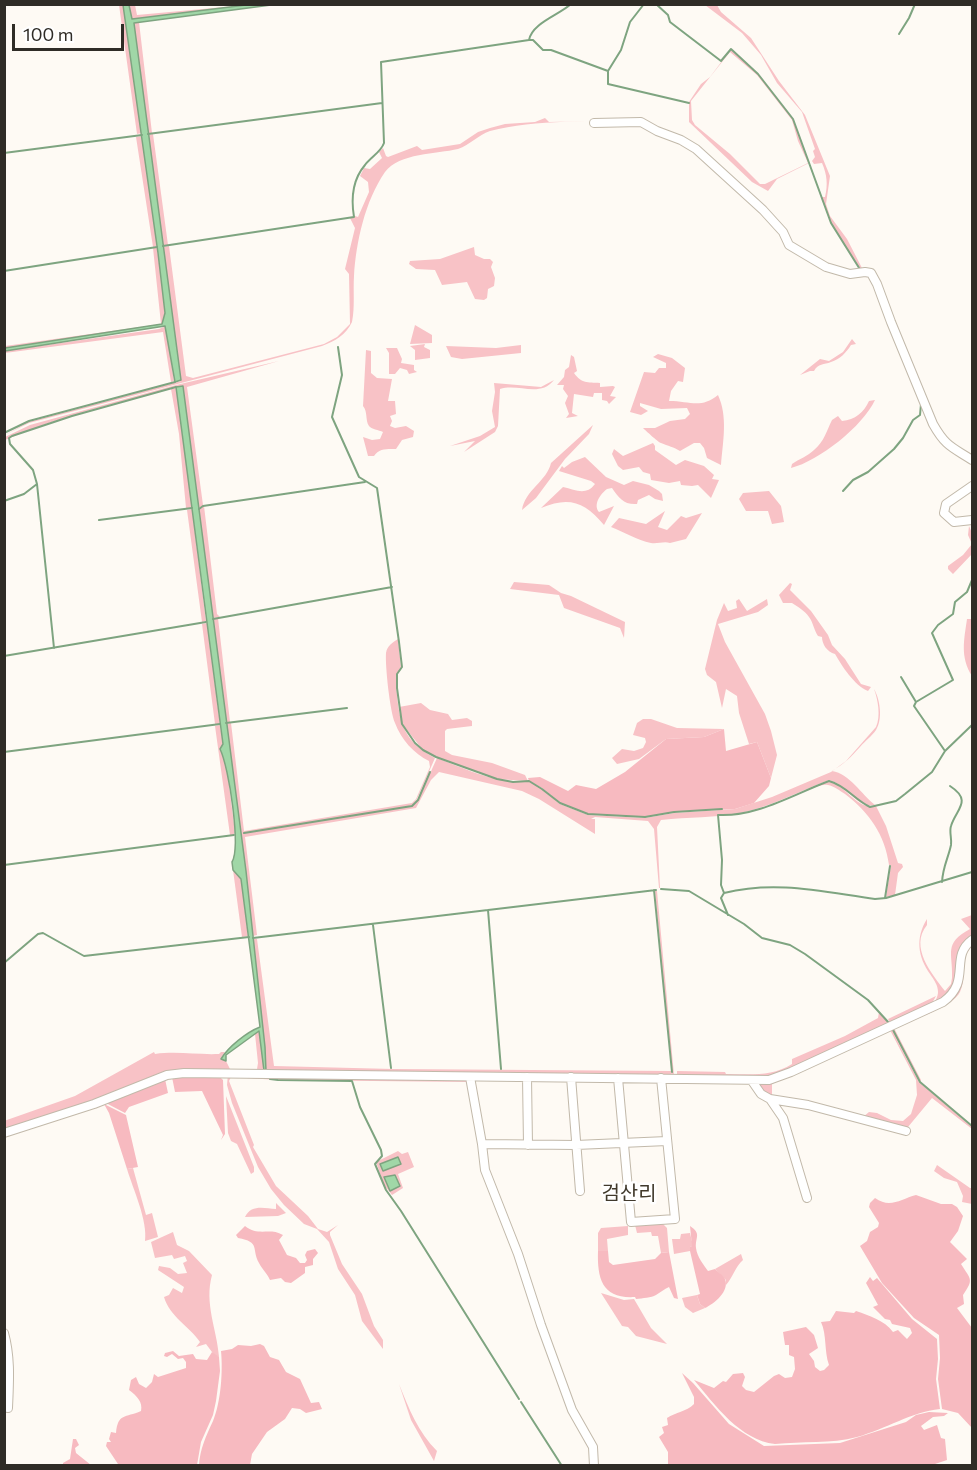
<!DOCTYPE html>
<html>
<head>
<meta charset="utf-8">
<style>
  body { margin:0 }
  #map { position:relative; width:977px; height:1470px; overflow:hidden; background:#fefaf4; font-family:Commissioner,sans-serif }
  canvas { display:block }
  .frame { position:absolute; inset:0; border:6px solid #2f2c26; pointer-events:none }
  .scale { position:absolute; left:12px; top:24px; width:112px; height:27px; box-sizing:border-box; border:3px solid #2f2c26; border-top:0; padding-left:8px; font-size:18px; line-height:21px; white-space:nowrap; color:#2f2c26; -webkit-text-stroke:4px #fff; paint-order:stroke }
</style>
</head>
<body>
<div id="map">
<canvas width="977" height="1470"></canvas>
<div class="frame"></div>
<div class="scale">100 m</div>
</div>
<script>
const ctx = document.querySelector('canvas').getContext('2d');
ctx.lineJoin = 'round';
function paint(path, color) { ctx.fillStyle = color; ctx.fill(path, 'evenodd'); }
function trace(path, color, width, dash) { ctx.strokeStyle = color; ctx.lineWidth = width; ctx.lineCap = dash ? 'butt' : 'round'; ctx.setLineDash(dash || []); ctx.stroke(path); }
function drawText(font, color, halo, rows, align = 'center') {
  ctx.font = font + ' Commissioner,"Noto Sans KR",sans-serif'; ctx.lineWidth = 5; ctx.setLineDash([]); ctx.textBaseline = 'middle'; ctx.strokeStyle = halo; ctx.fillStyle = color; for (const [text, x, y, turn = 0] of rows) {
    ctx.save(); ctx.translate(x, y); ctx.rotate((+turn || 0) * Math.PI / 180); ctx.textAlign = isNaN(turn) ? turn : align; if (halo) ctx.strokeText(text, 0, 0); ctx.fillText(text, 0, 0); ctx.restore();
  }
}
paint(new Path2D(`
  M119 5H123L142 133 137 134Z
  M129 5H135L137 15 246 5 131 19Z
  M705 5H717L721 12 751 38 779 81 805 115 830 176 826 204 830 216 847 239 863 270 861 271 831 223 821 197H825C828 184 827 175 822 163L814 164 812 161 815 157 813 151 815 149 802 112 777 83 761 55 742 33Z
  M139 22 152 133H148L134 23Z
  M731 49 758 74 793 119 809 163 777 179 768 191 752 182 689 122V102L701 84 710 77ZM730 52 757 75 792 120 798 141 808 163 765 184H760L730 154 695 125 692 120 691 101Z
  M545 118 549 122 641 120C595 122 535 119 490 131 478 135 470 145 458 149 437 154 399 153 385 172 365 201 356 242 354 276 353 291 355 307 352 322 346 335 335 341 322 346L29 423 5 435 29 422 181 381 163 247 169 246 186 376 193 378 324 344 337 337 350 324 349 274 345 269 355 228 350 218 355 216 358 217 369 192 368 182 360 176 364 168 370 169 382 158 379 152 383 148 386 156 388 157 417 146 422 150 460 144 478 132 490 128 505 124 535 122Z
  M153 134 168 245 163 246 148 135Z
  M142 136 157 246 153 247 136 137Z
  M157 247 165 313 162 324 5 348V346L161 324 153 248Z
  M474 247 475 255 484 259H490L493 262 491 267 495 278 494 286 488 289 487 298 484 300 475 299 467 282 442 285 435 270 416 269 409 264 410 261 440 259Z
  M415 325 432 335V343L410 344Z
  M166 326 174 381 171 382 163 332 5 353 4 351 159 329Z
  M852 339 856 344 851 345C846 353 840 359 831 362 824 365 818 363 814 371H810L800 375 820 359 829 361 843 352Z
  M425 344 424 347 430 350V358L415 360V350L410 346Z
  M521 345V353L462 359 451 357 446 346 496 348Z
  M386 348H397L402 359 401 363 414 365V370L417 372 409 374 407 370 400 368 395 374H389V353Z
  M366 350 371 351V373L377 378 392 379 388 401H395L396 414 390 416 392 421 390 426 395 428 406 426 414 431 413 437 402 440 396 449C388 449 379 448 374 456H368L363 437 372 440 380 439 383 432C379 430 371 429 369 426 365 420 368 412 363 406Z
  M658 354 672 358 685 368 683 382 678 381 671 391 669 401C690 401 701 409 718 395 728 417 723 441 721 465L707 458 704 448 700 443H694L680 451C674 447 668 446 661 443 658 442 645 430 643 428H655L670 421 685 419 690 414 687 408 661 409 640 403V406L648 411 641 415 630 412 644 372 655 373 659 368H666V363L653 357Z
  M571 355 574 357 577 371 574 373C582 384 587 382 600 383V387L613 386 615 387 610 396 616 397 609 404 607 401 602 400V393H594L593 397 574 394 572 413 578 416 566 418 569 414 565 403 568 396 563 389 564 385H557L564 377 565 370 569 367Z
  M279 361 187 387 203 505 202 508H199L176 387C118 403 59 416 5 440V437L30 425 176 385Z
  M554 380C540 398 518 383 500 389L498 426 495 432 464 452 475 441 450 446 480 436 495 427 492 411 495 392 494 383 541 387Z
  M176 388 192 508H186L179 434 171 389Z
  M875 400C863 426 819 461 791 468L792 464C799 459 808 456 814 450 824 442 827 430 832 420L838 416 842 421C855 420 864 412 869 401Z
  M593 425 589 434 565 459 536 498 522 510C525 490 547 481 551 463Z
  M653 443 655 446V450L676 465 685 460 704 466 714 475 712 479 719 480 711 498 698 485 692 486 681 485 680 481 669 483 651 480 650 474 643 472 639 467 623 470 618 466 612 454 614 449 623 456Z
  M585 457 606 477 624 485 633 481 649 485 659 491 662 494 663 501 655 499 649 495 638 500 637 504C624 505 619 498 612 488L607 489C600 494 593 505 599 512L614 506 604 525C585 502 569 496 541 508L563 487C576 490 586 496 595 484L591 481 559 471 562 466 564 468 572 462Z
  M769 491 781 506 784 522 772 524 768 511H746L739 499 743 493Z
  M204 506 217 614 220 617 213 618 199 509Z
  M192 509 206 621 202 622 187 510Z
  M665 511 658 527 667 530 681 516 686 518 702 513 686 539 670 543C664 541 658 544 651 543 637 540 624 532 611 527L619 518 646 524Z
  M969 526 972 533V554L953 574 948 569V566L963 555 972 544 968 535Z
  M514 582 549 585 561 593 571 596 625 622 624 638 620 628 564 608 559 595 510 589Z
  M790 583 792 584 790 590 811 611 828 635 832 645 845 659 861 684 871 687 868 691C854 685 842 666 835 654 827 652 822 644 822 637L818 636C814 630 813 622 809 617 805 611 798 607 792 603H783L779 595Z
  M739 599 747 611 767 599 768 605 758 612 718 624 725 642 765 714 771 731 777 755 771 778 757 742 749 744 739 713 737 696 726 689 722 708 716 682 707 675 705 669 717 620 724 603 728 611 737 608 736 601Z
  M218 618 230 722H226L213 619Z
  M967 619H972V676C960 657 964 640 967 619Z
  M207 623 220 724H215L202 624Z
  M398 639 401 667C395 676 396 685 397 695 400 727 406 742 435 758L417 799 412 805 405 807 244 834 412 806 418 800 437 758C466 769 496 784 527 781L497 779 436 757 423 750 402 724 399 707 421 703 430 710 448 714 452 720 467 718 472 721V726L447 729 445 731V751L452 755 492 763 525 775 528 781 542 789 560 804 588 815 645 818 674 813 735 809 772 797 831 772 846 761 876 727C881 716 878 700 874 689 880 699 883 719 876 730 872 736 865 741 860 747 851 757 844 764 832 771 850 774 861 794 875 805 856 809 847 784 829 780 800 791 772 806 741 813 716 818 688 817 661 820L657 827 660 888H659L654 829 648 821 595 817 591 819H595V834L539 799 522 791 439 772 431 780 416 808 245 837 257 935 253 936 226 724 231 723 244 831 412 803 416 799 430 767 429 761C414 754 401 739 395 723 390 712 385 665 386 653 387 646 393 642 398 639Z
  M643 719H651L677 728 724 729 704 737 666 739 639 759 617 764 612 758 622 749 634 751 643 748 646 742 645 738 633 735 637 723Z
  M220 725 223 744 220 749 226 761 235 832 234 835H230L215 726Z
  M829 781C847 786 856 810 876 806L886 826 898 863 902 864 903 867 898 873 895 895 886 897 891 865H889C885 835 869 812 845 794 840 791 834 786 828 785 822 784 815 787 809 789Z
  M233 870 241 879 248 936 242 937Z
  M655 891H657L674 1075 184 1072 140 1083 5 1131 4 1121 75 1096 154 1052 155 1054C177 1051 198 1055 219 1054L221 1052H225L221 1058 225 1059 230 1069H257L258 1063 255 1034 259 1031 264 1071 266 1062 265 1047 253 939H257L274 1066 393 1069 671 1071 672 1074Z
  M972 915V937L969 940 955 988 933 1005C935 1001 938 997 938 992 938 985 934 980 930 974 918 957 915 938 927 919V925C909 947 932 974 945 991L951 984 952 978C953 952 943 944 970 929L961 919Z
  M972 942C972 948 966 952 965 959 963 969 965 981 960 992 953 1007 910 1021 894 1028L921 1080 920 1082 891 1029 919 1082 972 1127V1129L932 1098 908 1127H901L863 1117 869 1112 877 1113 891 1120 903 1121 911 1114 917 1095 916 1080 890 1030 772 1084V1096C766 1094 760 1091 759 1084L771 1083 949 1000 964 955Z
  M936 996 930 1007 891 1024 888 1019Z
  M879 1012 889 1024 770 1078 677 1075V1071L725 1072 726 1074C749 1074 772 1077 792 1064V1059L845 1036 878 1018Z
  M228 1074 470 1080 468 1082 278 1080 231 1077 229 1081 254 1145 253 1147 276 1186 308 1216 318 1229 327 1232 338 1225 330 1232V1235L342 1264 362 1294 374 1326 383 1340V1349L362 1321 355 1295 338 1269 329 1242 317 1229 304 1224 284 1205 271 1189 258 1167 232 1103 227 1085Z
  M226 1096 254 1167V1172L251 1174 237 1144 231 1141 228 1133Z
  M398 1151 402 1154 408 1152 414 1167 398 1174 403 1188 392 1195 384 1185 376 1162Z
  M937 1165 970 1188H972V1204L962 1202 963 1196 957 1182 944 1178 934 1171Z
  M133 1168 146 1215 152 1213 158 1237 145 1241C148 1221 133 1189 127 1169Z
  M276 1203 286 1213 278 1216 245 1217C251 1204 264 1208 276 1209Z
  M662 1223 667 1228 669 1252 661 1253 658 1236H652L651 1232 637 1233 635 1225Z
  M628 1226V1235L607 1239 608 1251H598V1233L601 1228Z
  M173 1232 177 1245 189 1251 212 1275C204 1304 217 1329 219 1357L215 1356 206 1344 196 1347 200 1342C189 1326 170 1317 164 1297L169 1295 173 1288 182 1293 184 1287 158 1270 159 1266 170 1268 178 1274 187 1273 183 1263 187 1261 185 1256 174 1259 172 1255 155 1258 151 1242Z
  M690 1233 693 1246 690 1247V1251L674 1254 672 1239H680L681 1234Z
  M741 1254 743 1260C735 1267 733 1277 726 1285V1280L715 1269Z
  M601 1293 624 1300 634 1299 651 1328 667 1344 636 1336 628 1327 622 1326Z
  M697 1295 700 1304 705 1308 693 1313 685 1307 682 1298Z
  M399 1384C409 1409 418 1432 437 1451L434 1461 411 1420Z`), '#f8c2c6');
paint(new Path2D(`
  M724 729 726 751 757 742 771 778 769 786 754 803 735 809 673 812 645 817 589 814 561 803 542 788 529 781 528 778 540 777 568 791 576 785 596 789 625 772 666 739 704 737Z
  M172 1077H220L223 1080 225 1134 221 1140 223 1135 202 1091 175 1092Z
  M165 1079 168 1093 129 1107 125 1113 104 1102Z
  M104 1104 126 1115 138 1167 127 1169 109 1113Z
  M916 1195 941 1204H952L957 1207 963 1216 958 1231 950 1242 967 1259 961 1264C971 1280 974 1279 963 1295L964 1304 957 1308 972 1328V1428L958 1413 942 1409 938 1379 940 1358 939 1335 914 1318 882 1283 860 1246 867 1241 870 1232 878 1227 879 1223 869 1207 870 1203 875 1198C890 1209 901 1199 916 1195Z
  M245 1226C259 1237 269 1227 283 1235L279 1240 287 1255 296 1258 300 1263H305L307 1260 305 1255 307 1251 315 1249 318 1253 313 1259V1265L305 1267V1273L291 1283 285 1282 281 1278 270 1280C267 1273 262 1269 259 1263 251 1249 261 1242 238 1238L236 1235Z
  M690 1226C702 1234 695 1237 696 1248 697 1257 704 1265 708 1271L715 1269C718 1272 723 1275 725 1279 730 1291 714 1304 705 1308L700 1304 697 1295 700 1294 690 1251V1247L692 1246Z
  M598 1251H608L609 1262 613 1265 655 1259 661 1253 669 1252 678 1299 674 1298 669 1287C664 1289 661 1292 656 1295 651 1298 643 1298 636 1299L635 1297C603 1299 597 1280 598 1251Z
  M870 1277 873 1281 877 1278 912 1319 937 1339 938 1359 936 1379 940 1409C911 1412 886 1429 857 1437 831 1444 802 1441 775 1444 740 1440 715 1405 694 1380L714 1388 723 1381 726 1382 733 1374 743 1373 745 1377 742 1386 746 1390 754 1392 774 1376 779 1374 785 1378 792 1377 795 1369 794 1357 789 1355V1345H785L783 1332 806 1327 814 1335 818 1348 809 1354 814 1361 815 1367 820 1371 824 1370 829 1365C824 1351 827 1335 821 1322L830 1321 836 1311 854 1313 856 1311C870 1316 884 1320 893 1332L898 1330 907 1339 912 1333 910 1328 892 1324 890 1320 885 1319 873 1307 878 1305 866 1283Z
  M260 1344 264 1346 270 1357 279 1360 286 1372 300 1379 311 1403 319 1402 322 1409 306 1413 300 1409 292 1408 285 1419 267 1432 252 1454 250 1465H199C200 1449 206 1436 213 1421 221 1402 223 1371 221 1351L232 1349 238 1345 251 1346Z
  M173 1351 179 1356 193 1354 196 1359 207 1360 212 1352 219 1357 220 1371 216 1401 213 1415 201 1442 197 1465 118 1464 106 1446 107 1442H111L109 1439 111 1432 116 1433C118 1413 125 1418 141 1411 143 1402 137 1396 129 1390L131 1380 136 1377 139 1384 146 1388 152 1382 154 1374 158 1377 186 1368V1362L183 1358 178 1359 172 1354 167 1357 164 1356 165 1353Z
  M682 1373 693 1383 729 1424 764 1446 840 1443 906 1422 916 1415 929 1412 948 1413 944 1416 933 1417 921 1426 924 1430 937 1425 941 1438 945 1439 947 1460 929 1466 668 1465V1452L659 1437 664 1433 662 1427 668 1425 667 1418C676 1412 686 1412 694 1404V1397Z
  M73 1439H76L79 1445 75 1448 76 1453 91 1465H96H63V1463L70 1459Z`), '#f7bac0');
const water = new Path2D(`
  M123 5H129L132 19 246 5H271L134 23 181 380 175 382 165 326 5 351V348L162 324 165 313 158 253Z
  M183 386 246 871 265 1047 266 1071H264L259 1031 226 1055V1061L221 1059C228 1047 247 1032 260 1027L241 879 233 870 232 862C241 847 229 767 220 749L223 744 176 387Z
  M398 1157 401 1164 383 1171 380 1164Z
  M395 1175 400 1186 390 1191 384 1177Z`);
paint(water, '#a0d7a7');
trace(water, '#7ea480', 1.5);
trace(new Path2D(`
  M644 4 630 22 621 50 608 71V84L689 103
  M656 4 668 15 670 22 721 61 731 49 758 74 793 119 831 223 861 271
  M899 34 909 18 915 4
  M529 40C532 23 559 15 571 4
  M148 134 382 103
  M4 153 142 135
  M163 246 354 217C351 199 353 179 365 165 371 157 381 152 384 143L381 62 529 40H533L543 50H551L608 71
  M4 271 157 247
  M338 347 342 375 332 417 359 477 377 488 399 642 402 667 397 674V688L402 724 415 743 423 750 436 757 497 779 513 782 529 781 542 789 560 803 588 814 645 817 674 812 722 809
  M4 433 29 421 175 382
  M37 484 54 648
  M843 491 853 480 868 472 894 449 903 438 913 420 920 415 921 404
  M4 501 24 494 37 484 33 470 10 444 9 438 12 436 72 416 176 387
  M199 509 203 506 365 482
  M99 520 192 508
  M213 619 392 587
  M4 656 206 622
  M901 677 916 702
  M226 723 347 708
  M945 751 914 706 916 702 953 680 932 633 938 625 953 614 955 602 967 592 972 580
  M4 752 220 724
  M244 833 412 806 418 800 430 772
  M4 865 234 835
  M942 882C943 866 948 859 951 845 952 838 949 832 951 826 956 809 973 801 950 786
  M661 889 689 891 744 924 762 938 790 945 805 954 868 1000 889 1023
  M654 890 672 1072
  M724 893C776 880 823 892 875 899L886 898 972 872
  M885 898 890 866
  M488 910 501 1069
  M728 915 721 898 724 893 721 885 722 860 718 815C757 817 794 794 829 781 845 785 855 800 870 807L896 801 905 794 932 772 945 751 972 725
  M373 925 391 1068
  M253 938 656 890
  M4 963 38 934 43 933 84 956 249 937
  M892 1028 920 1082 972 1126
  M270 1079 278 1080 352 1081 360 1107 381 1150 382 1156 375 1164 386 1190 401 1211 519 1399
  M521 1402 562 1466`), '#7ea480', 2);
const minor = new Path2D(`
  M594 123 641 122 657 131 681 140 696 149 763 210 783 232 789 245 826 267 850 274 865 272 871 273 877 284 891 322 933 424C946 447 952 447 972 460
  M972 486 946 504 944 513 954 522 972 520
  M470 1077 482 1144 576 1145 667 1141
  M527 1077 528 1145
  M571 1077 580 1191
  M618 1078 631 1222 675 1219 661 1078
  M752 1081 761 1094 770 1099 808 1105 906 1131
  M770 1099 783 1118 807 1198
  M4 1133 94 1104 167 1075 184 1073 769 1080 791 1072 943 1002C972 981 949 957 972 940
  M482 1144 485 1170 518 1254 541 1325 572 1410 593 1447 594 1466
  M4 1333C11 1358 9 1383 8 1408`);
trace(minor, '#c2b9aa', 10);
trace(minor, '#fff', 8);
drawText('20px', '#413a2d', '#fff', [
  ["검산리",629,1193]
]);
</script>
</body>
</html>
